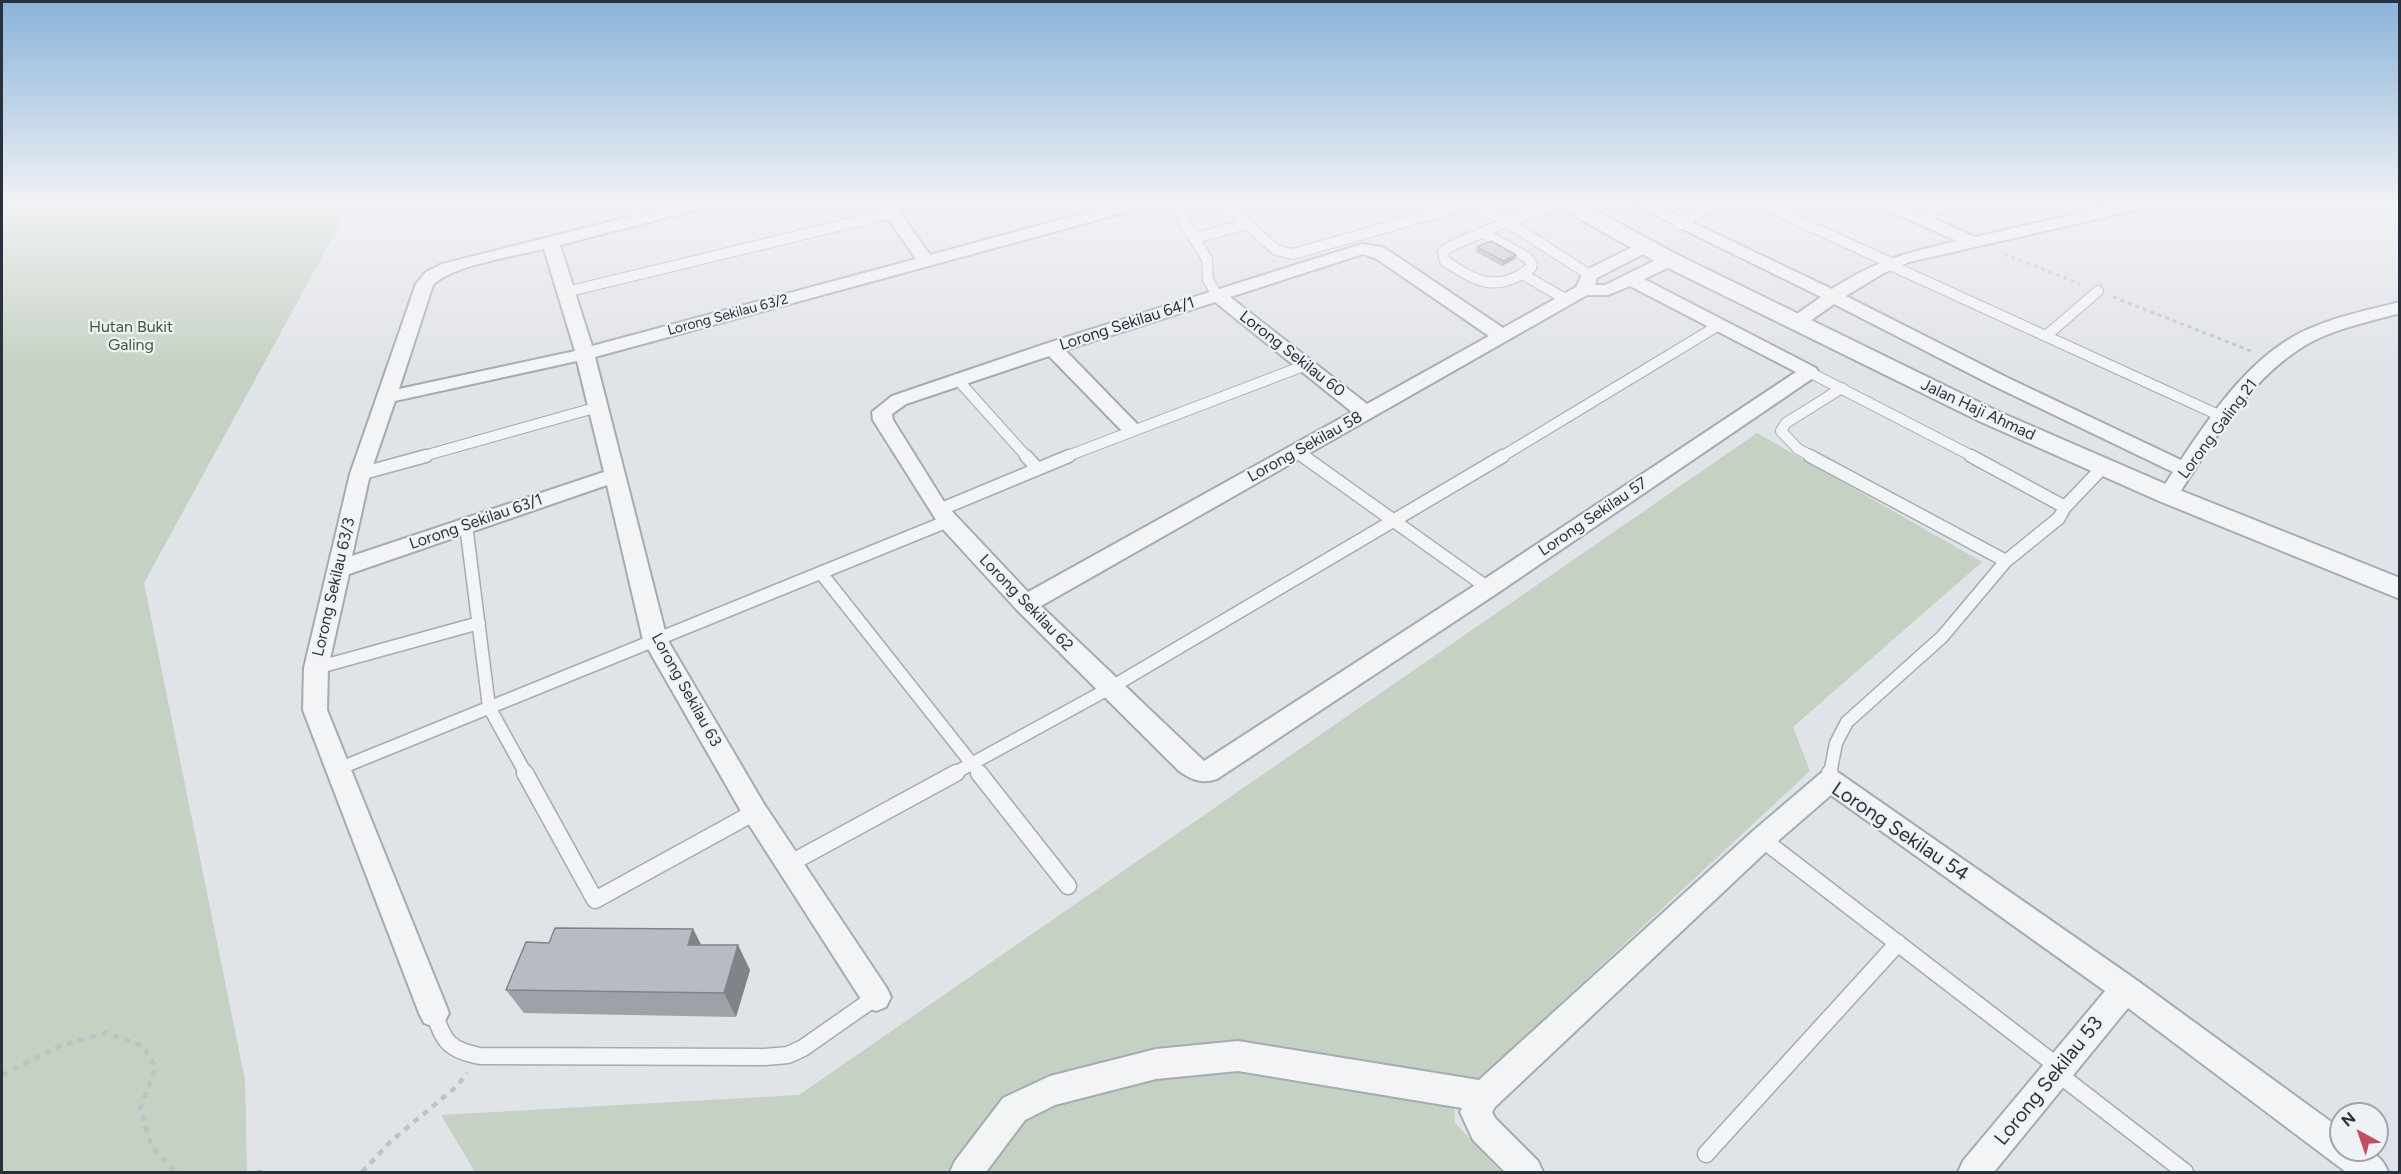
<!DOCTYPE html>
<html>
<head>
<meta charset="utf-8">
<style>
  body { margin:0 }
  #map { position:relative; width:2401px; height:1174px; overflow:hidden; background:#e0e3e8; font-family:Figtree,sans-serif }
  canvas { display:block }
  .frame { position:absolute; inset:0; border:3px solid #2a313e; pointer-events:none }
  .north { position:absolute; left:2329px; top:1102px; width:60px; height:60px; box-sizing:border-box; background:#eff2f5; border:2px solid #a0a5ac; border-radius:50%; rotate:320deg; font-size:16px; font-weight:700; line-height:24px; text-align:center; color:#2a313e }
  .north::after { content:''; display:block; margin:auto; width:21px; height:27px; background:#c34e60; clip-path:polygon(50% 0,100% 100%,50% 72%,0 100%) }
</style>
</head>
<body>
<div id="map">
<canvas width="2401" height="1174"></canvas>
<div class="frame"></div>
<div class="north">N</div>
</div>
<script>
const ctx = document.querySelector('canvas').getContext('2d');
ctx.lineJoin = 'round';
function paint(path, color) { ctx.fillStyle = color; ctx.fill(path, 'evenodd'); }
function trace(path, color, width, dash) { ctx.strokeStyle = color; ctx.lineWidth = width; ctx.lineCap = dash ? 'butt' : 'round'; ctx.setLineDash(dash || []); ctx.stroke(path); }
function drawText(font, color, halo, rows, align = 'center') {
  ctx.font = font + ' Figtree,sans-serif'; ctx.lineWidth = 4.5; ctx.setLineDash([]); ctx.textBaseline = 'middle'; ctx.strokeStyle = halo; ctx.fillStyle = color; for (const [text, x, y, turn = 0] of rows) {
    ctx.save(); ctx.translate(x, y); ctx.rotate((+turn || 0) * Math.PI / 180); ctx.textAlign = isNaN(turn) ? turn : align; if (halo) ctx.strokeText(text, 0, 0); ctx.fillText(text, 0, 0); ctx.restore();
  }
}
paint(new Path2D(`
  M2 205H340V224L144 583 245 1080 247 1172H2Z
  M1757 433 1982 562 1793 727 1810 771 1454 1102 1455 1123 1501 1172H475L441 1115 799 1095Z`), '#c5d1c2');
const serviceFar2 = new Path2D(`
  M633 205 639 220
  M1176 205V209L1207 259 1208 280 1217 295
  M1225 205 1276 250 1293 254 1465 205
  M1476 205 1507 222 1449 247 1443 252 1445 261C1473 279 1491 292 1522 274L1567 300
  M1555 205 1507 222 1590 275
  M1764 205 1891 263
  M1679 225 1712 205
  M1483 233 1528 258 1532 264 1531 268 1522 274
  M1196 238 1246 224
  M1888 264 2223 417
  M566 292 892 213
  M2046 336 2098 291
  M1809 372 1974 457
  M957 379 1027 457
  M1297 451 1305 457
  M420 457 598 407
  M1065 457 1306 365
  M1501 457 1719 325
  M1813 457 1798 449 1781 431 1786 423 1842 388`);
const serviceFar1 = new Path2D(`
  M1026 456 1036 467
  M1303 456 1488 588
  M1810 456 2006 561 2059 518 2065 507 2104 466
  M1971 456 2065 507
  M360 474 426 456
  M939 510 1069 456
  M466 525 489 707 526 774
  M821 573 980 774
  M316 668 479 623
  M338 769 948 521
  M953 774 1110 688 1503 456
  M1830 774 1836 743 1847 722 1942 637 2006 561`);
const service = new Path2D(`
  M525 773 595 900 755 812
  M979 773 1068 886
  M1830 780V773
  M1762 839 2060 1068
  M789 864 956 773
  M434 1013C444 1042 449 1050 480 1056L765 1057 788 1055 803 1048 876 997
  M2057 1073 2185 1172
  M1706 1154 1898 943`);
const minor = new Path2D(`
  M677 205H706L704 208 560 245 592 346 916 259 879 205H895L930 255 1115 205H1143L1141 208 595 357 667 639 764 804 886 987 891 997 886 1007 876 1011 866 1007 746 820 643 640 607 485 349 574 328 668 327 710 449 1013 444 1023 434 1027 424 1023 419 1013 303 710 304 668 350 474 416 284 426 272 442 264ZM544 249 575 351 399 389 433 285C450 266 518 255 544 249ZM577 361 604 472 352 556 370 474 395 401Z
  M1634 205H1656L1832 289C1877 260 1906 253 1957 241L1883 208 1881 205H1903L1922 214 1933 205H1952L1935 219 1975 237 2114 205H2145L2137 210 1909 262 1882 274 1846 296 2006 377 2181 460C2211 415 2244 366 2291 338 2323 319 2364 311 2400 302V313C2368 322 2332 329 2304 346 2247 381 2210 446 2175 500L2168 502 2161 500 2158 495 2173 472 1992 385 1834 304 1803 326H1791L1788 322 1791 318 1821 297Z
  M1645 241 1651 242 1653 246 1651 250 1597 278 1595 285H1605L1664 256H1676L1678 260 1676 264 1644 279 1816 368 1818 372 1816 376 1496 594 1217 779C1202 784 1192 780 1179 771L1017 610 940 526 873 420 872 412 892 396 1045 344 1362 244 1382 247 1389 251 1503 328 1576 287 1584 271ZM1363 254 1377 259 1489 336 1367 404 1230 297ZM1630 286 1796 372 1480 582 1204 761 1041 606 1587 295H1608ZM1215 302 1352 412 1028 592 946 505 893 420 892 414 906 404 1049 356 1124 433 1131 435 1138 433 1141 429 1138 425 1065 350Z
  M1830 770 1839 773 2135 979 2341 1129V1150C2363 1150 2380 1149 2388 1172H2346L2128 1008 1994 1172H1958L1963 1161 2105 991 1831 795 1771 847 1495 1107 1492 1112 1495 1118 1538 1161 1543 1172H1505L1473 1140 1460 1112 1462 1108 1238 1071 1156 1079 1055 1105 1025 1120 986 1172H950L955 1161 1003 1098 1050 1076 1156 1049 1238 1041 1479 1080 1753 831 1821 773Z`);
const tertiary = new Path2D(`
  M1559 205H1585L1678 255 1997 411 2177 489 2400 578V599L2159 501 1979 421 1662 265 1562 209Z`);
trace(serviceFar2, '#a6aab2', 12);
trace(serviceFar1, '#a6aab2', 15);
trace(service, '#a6aab2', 19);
trace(minor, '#a6aab2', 4);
trace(tertiary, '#a6aab2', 4);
trace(new Path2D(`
  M2004 254 2080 284
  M2113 297 2251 351`), '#bec1c6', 3, [4, 4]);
trace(new Path2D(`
  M2 1075 59 1046 106 1033 143 1046 156 1067 140 1109 152 1147 175 1172H182
  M257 1172H262
  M362 1172 391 1141 456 1087 467 1073`), '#bec1c6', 4.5, [6, 6]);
trace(serviceFar2, '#f2f4f6', 10);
trace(serviceFar1, '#f2f4f6', 12);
trace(service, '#f2f4f6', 16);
paint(minor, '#f2f4f6');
paint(tertiary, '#f2f4f6');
paint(new Path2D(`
  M1477 247 1516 255 1515 259 1502 266 1476 252Z
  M693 929 701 945H738L750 970 736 1017 524 1013 506 990Z`), '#9da2a9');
paint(new Path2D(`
  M1516 255 1515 259 1502 266 1503 261Z
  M693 929 706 954 688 945Z
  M738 945 750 970 736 1017 724 993Z`), '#808489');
const building = new Path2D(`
  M1491 241 1516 255 1503 261 1477 247Z
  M555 928 693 929 688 945H738L724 993 506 990 526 942 549 943Z`);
paint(building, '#b7bcc4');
trace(building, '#808489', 1.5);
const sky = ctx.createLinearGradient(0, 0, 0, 370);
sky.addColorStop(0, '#8ab3da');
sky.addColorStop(0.55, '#f1f2f5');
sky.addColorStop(1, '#f1f2f500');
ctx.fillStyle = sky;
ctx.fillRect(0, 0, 2401, 370);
drawText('14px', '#2a313e', '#eff2f5', [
  ["Lorong Sekilau 63/2",728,315,-15]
]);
drawText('16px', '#2a313e', '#eff2f5', [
  ["Lorong Sekilau 64/1",1127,324,-18],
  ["Lorong Sekilau 60",1292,354,38],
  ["Jalan Haji Ahmad",1978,410,25],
  ["Lorong Galing 21",2218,429,-53],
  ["Lorong Sekilau 58",1305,447,-29],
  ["Lorong Sekilau 57",1593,517,-34],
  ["Lorong Sekilau 63/1",476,522,-19],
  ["Lorong Sekilau 63/3",334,587,-77],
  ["Lorong Sekilau 62",1026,603,46],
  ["Lorong Sekilau 63",686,690,61]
]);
drawText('16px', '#3e5838', '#eff2f5', [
  ["Hutan Bukit",131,327],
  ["Galing",131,345]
]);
drawText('20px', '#2a313e', '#eff2f5', [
  ["Lorong Sekilau 54",1900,832,34],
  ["Lorong Sekilau 53",2049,1081,-51]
]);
</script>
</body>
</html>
